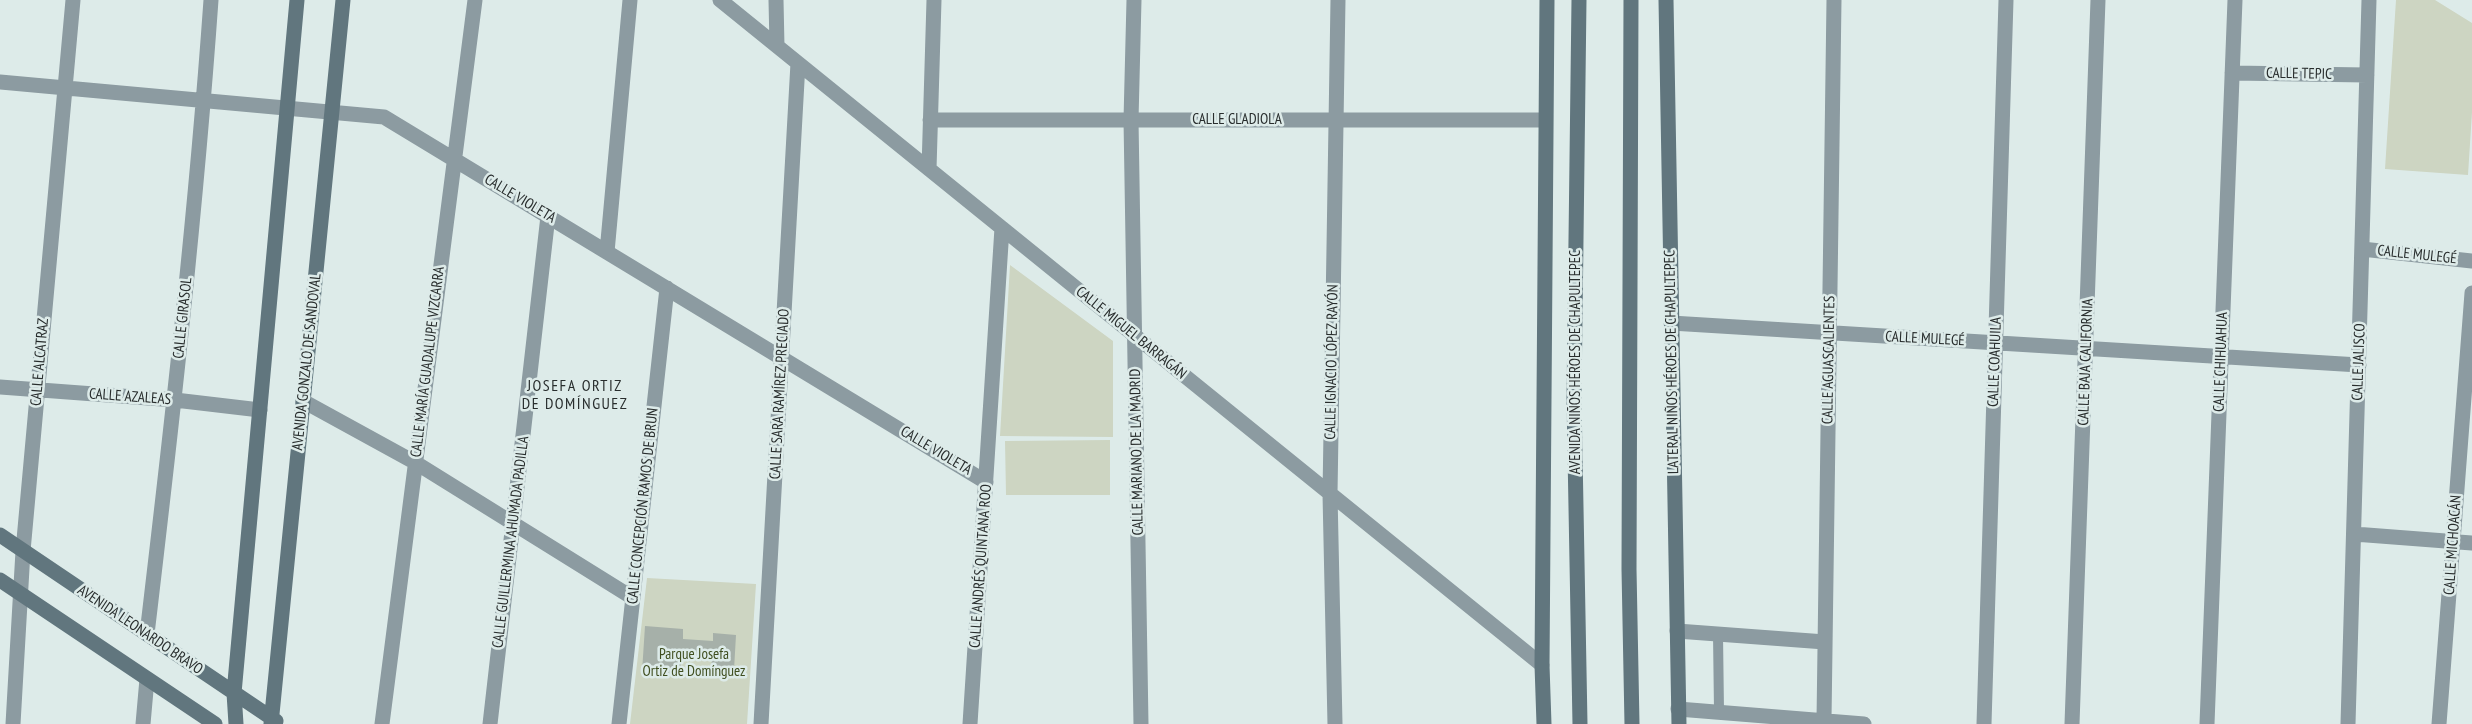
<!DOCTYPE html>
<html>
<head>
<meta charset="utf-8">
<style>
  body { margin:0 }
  canvas { display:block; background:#ddebe9 }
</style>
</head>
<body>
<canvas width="2472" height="724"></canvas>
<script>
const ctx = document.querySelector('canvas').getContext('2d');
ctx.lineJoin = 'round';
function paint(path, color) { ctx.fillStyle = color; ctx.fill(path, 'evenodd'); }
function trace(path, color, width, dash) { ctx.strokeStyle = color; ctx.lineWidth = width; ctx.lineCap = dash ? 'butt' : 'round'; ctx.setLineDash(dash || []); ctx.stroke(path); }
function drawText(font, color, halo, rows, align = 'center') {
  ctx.font = font + ' "PT Sans Narrow",sans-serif'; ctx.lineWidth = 5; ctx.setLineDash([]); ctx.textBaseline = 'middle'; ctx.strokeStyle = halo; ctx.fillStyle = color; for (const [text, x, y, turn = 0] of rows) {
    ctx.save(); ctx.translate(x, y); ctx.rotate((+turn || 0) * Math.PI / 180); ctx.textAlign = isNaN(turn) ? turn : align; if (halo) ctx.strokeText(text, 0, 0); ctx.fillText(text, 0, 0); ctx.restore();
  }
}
paint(new Path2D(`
  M2396 0H2435L2472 23V112L2468 175 2385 169Z
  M1010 265 1113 341V437L1000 436Z
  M1110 440V495H1006L1005 441Z
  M647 578 756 584 747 724H630Z`), '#cdd5c2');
paint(new Path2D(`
  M645 626 683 629V639L713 641V633L736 635 734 670 711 669 712 659 682 657 680 674 642 672Z`), '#a6b0a9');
trace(new Path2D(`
  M1718 634 1719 711`), '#8c9ba1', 10);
trace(new Path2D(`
  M720 0 1542 665
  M776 0 777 46
  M1134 0 1131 120 1141 724
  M2232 73 2367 75
  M0 82 384 117 986 482
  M930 120H1544
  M929 169 934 0
  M2362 249 2472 261
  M607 252 630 0
  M1671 323 2359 365
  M0 387 175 400 260 410
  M303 401 416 463 633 598
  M2354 534 2472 543
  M1677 631 1825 642
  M147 634C172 423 196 212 211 0
  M1678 709 1864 724
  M1824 720 1834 0
  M13 724 23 551 73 0
  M143 724 147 679
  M382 724 475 0
  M490 724 548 216
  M619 724 667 288
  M761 724 798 63
  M970 724 1002 228
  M1335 724 1330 494 1338 0
  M1984 724 2006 0
  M2072 724 2098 0
  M2207 724 2235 0
  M2348 724 2369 0
  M2439 724 2472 293`), '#8c9ba1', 15);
trace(new Path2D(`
  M1579 0 1574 399 1580 724
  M1631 0 1629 569 1632 724
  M1666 0 1679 724
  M0 535 276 721
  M0 580 215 724
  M236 724 234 693 297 0
  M271 724 343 0
  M1544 724 1542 665 1547 0`), '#61767e', 15);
drawText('15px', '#282d2d', '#ddebe9', [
  ["CALLE TEPIC",2299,74,1],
  ["CALLE GLADIOLA",1237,120],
  ["CALLE VIOLETA",520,199,31],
  ["CALLE MULEGÉ",2417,255,6],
  ["CALLE GIRASOL",183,318,-84],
  ["CALLE MIGUEL BARRAGÁN",1131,333,39],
  ["CALLE MULEGÉ",1925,339,3],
  ["CALLE AGUASCALIENTES",1829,360,-89],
  ["CALLE ALCATRAZ",40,362,-85],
  ["AVENIDA GONZALO DE SANDOVAL",307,362,-84],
  ["CALLE MARÍA GUADALUPE VIZCARRA",428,362,-83],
  ["CALLE IGNACIO LÓPEZ RAYÓN",1332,362,-89],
  ["AVENIDA NIÑOS HÉROES DE CHAPULTEPEC",1576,362,-90],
  ["LATERAL NIÑOS HÉROES DE CHAPULTEPEC",1672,362,-91],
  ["CALLE COAHUILA",1995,362,-88],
  ["CALLE BAJA CALIFORNIA",2086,362,-88],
  ["CALLE CHIHUAHUA",2221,362,-88],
  ["CALLE JALISCO",2359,362,-88],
  ["CALLE SARA RAMÍREZ PRECIADO",780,394,-87],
  ["CALLE AZALEAS",130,397,4],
  ["CALLE VIOLETA",936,451,31],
  ["CALLE MARIANO DE LA MADRID",1137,452,-91],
  ["CALLE CONCEPCIÓN RAMOS DE BRUN",643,506,-84],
  ["CALLE GUILLERMINA AHUMADA PADILLA",511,542,-83],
  ["CALLE MICHOACÁN",2453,545,-86],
  ["CALLE ANDRÉS QUINTANA ROO",981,566,-86],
  ["AVENIDA LEONARDO BRAVO",140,630,34]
]);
drawText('15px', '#3f4e1f', '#ddebe9', [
  ["Parque Josefa",694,655],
  ["Ortiz de Domínguez",694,672]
]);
ctx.letterSpacing = '1.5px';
drawText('16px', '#282d2d', '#ddebe9', [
  ["JOSEFA ORTIZ",575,386],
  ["DE DOMÍNGUEZ",575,404]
]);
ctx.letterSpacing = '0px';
</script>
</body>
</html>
